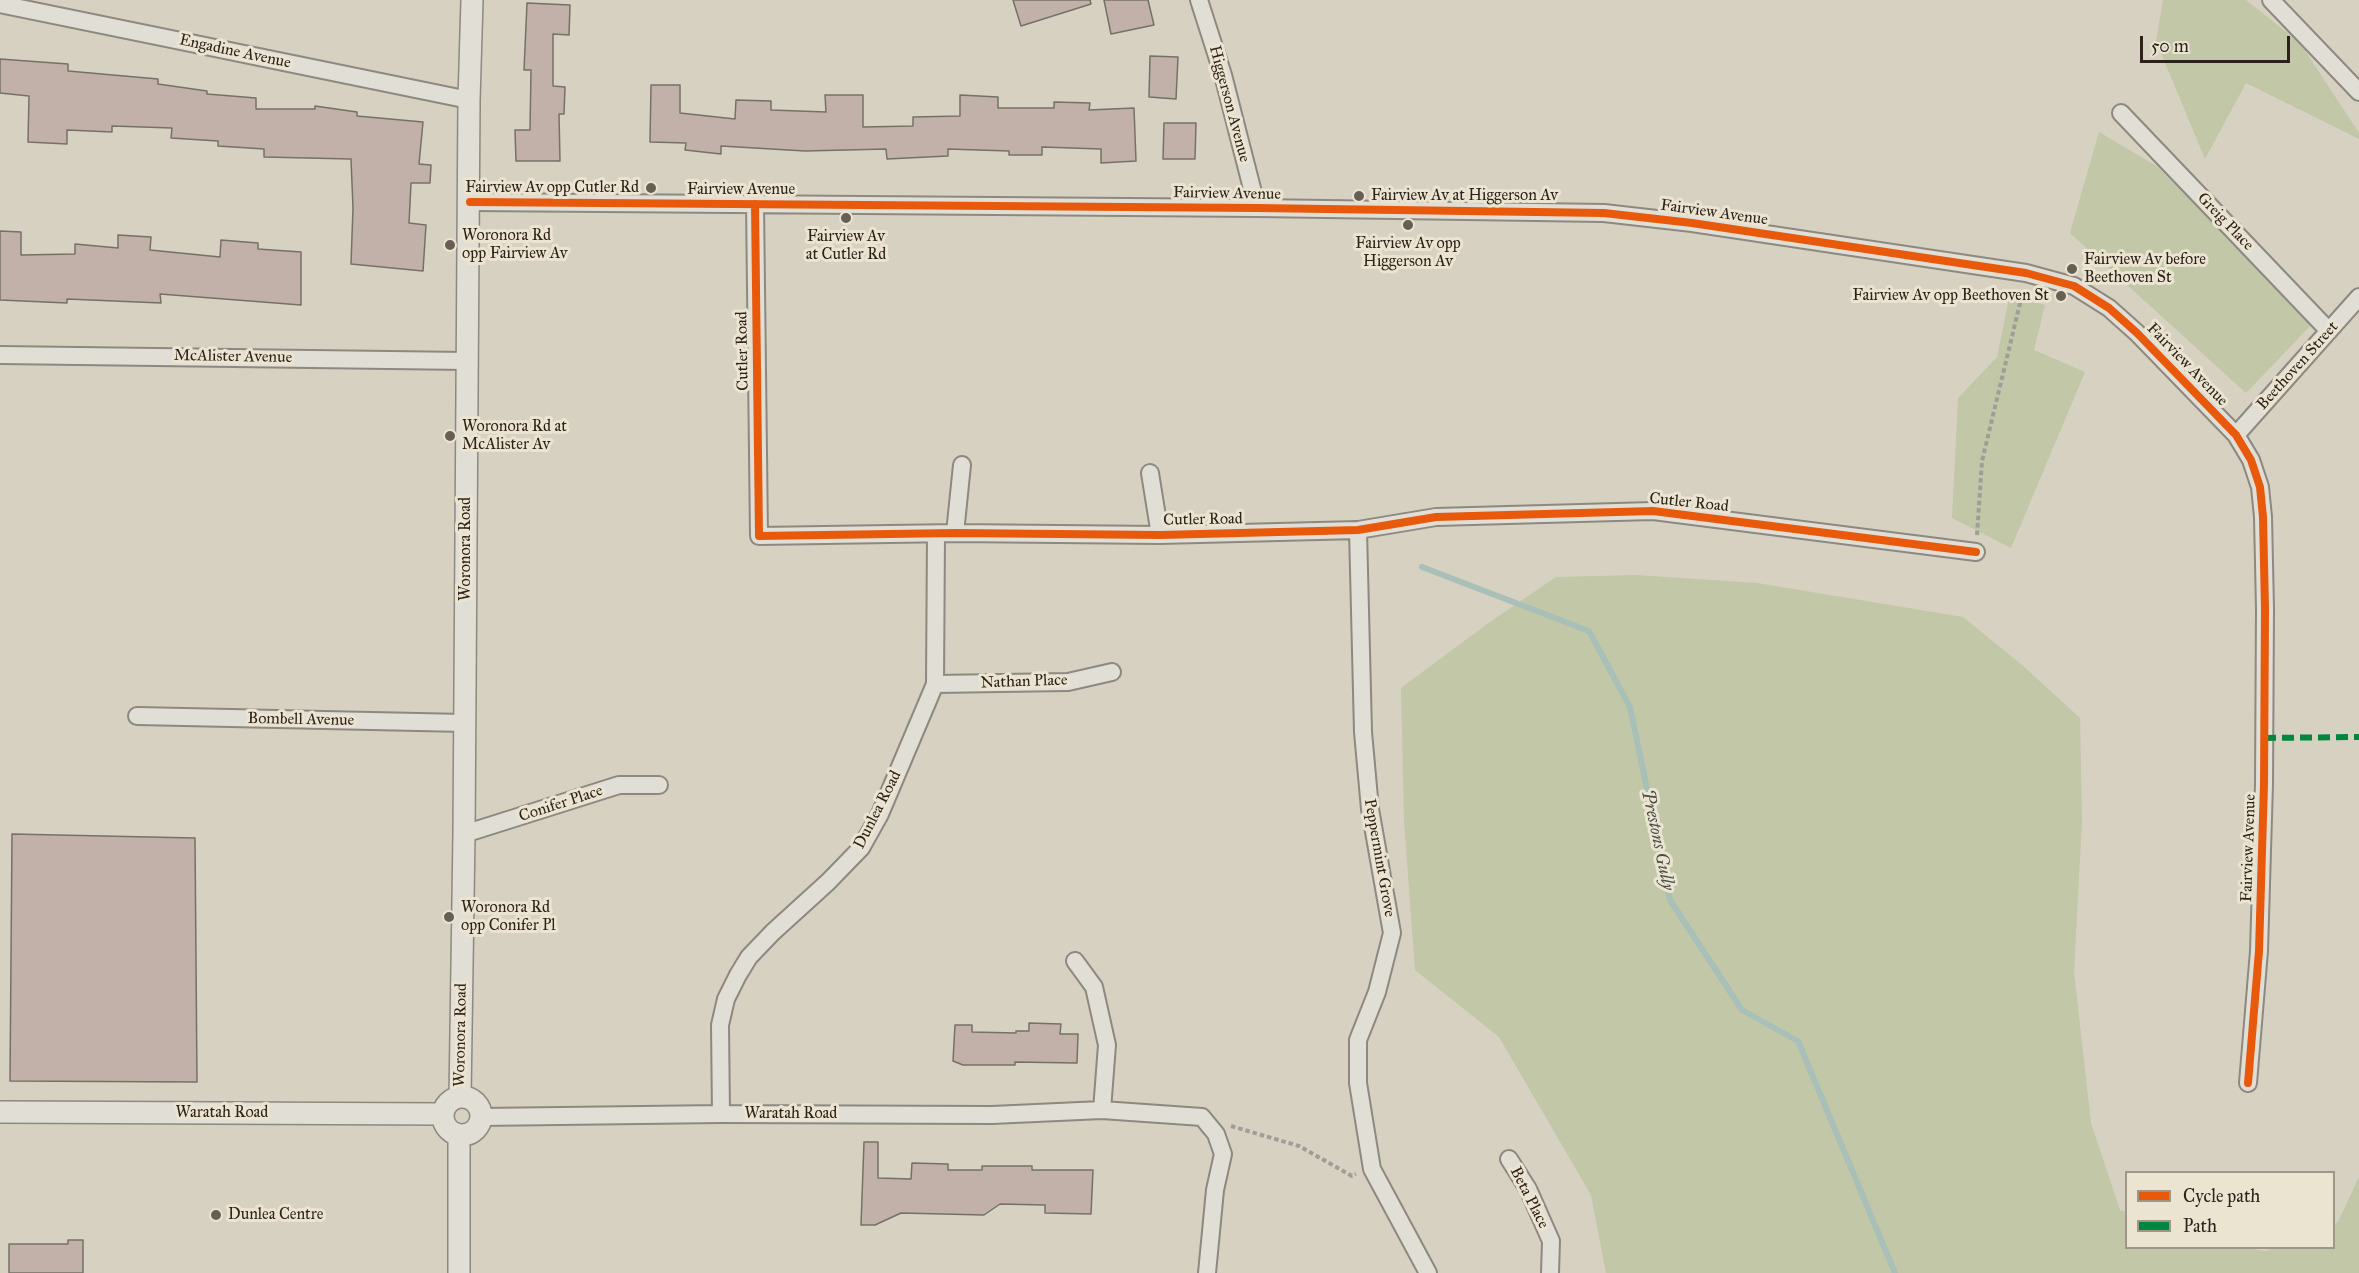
<!DOCTYPE html>
<html>
<head>
<meta charset="utf-8">
<style>
  body { margin:0 }
  #map { position:relative; width:2359px; height:1273px; overflow:hidden; background:#d6d1c1; font-family:"IM FELL Great Primer",serif }
  canvas { display:block }
  .legend { position:absolute; left:2125px; top:1171px; width:210px; height:78px; box-sizing:border-box; background:#eae4d1; border:2px solid #9e9688; margin:0; padding:8px 10px; list-style:none; font-size:18px; color:#2d211a }
  .legend li { display:flex; align-items:center; gap:12px; height:30px }
  .legend b { width:30px; border:2px solid #9e9688 }
  .scale { position:absolute; left:2140px; top:36px; width:150px; height:27px; box-sizing:border-box; border:3px solid #2d211a; border-top:0; padding-left:8px; font-size:18px; line-height:21px; white-space:nowrap; color:#2d211a; -webkit-text-stroke:4px #eae4d1; paint-order:stroke }
</style>
</head>
<body>
<div id="map">
<canvas width="2359" height="1273"></canvas>
<ul class="legend">
<li><b style="height:8px;background:#e8590c"></b>Cycle path</li>
<li><b style="height:8px;background:#00873e"></b>Path</li>
</ul>
<div class="scale">50 m</div>
</div>
<script>
const ctx = document.querySelector('canvas').getContext('2d');
ctx.lineJoin = 'round';
function paint(path, color) { ctx.fillStyle = color; ctx.fill(path, 'evenodd'); }
function trace(path, color, width, dash) { ctx.strokeStyle = color; ctx.lineWidth = width; ctx.lineCap = dash ? 'butt' : 'round'; ctx.setLineDash(dash || []); ctx.stroke(path); }
function drawText(font, color, halo, rows, align = 'center') {
  ctx.font = font + ' "IM FELL Great Primer",serif'; ctx.lineWidth = 6; ctx.setLineDash([]); ctx.textBaseline = 'middle'; ctx.strokeStyle = halo; ctx.fillStyle = color; for (const [text, x, y, turn = 0] of rows) {
    ctx.save(); ctx.translate(x, y); ctx.rotate((+turn || 0) * Math.PI / 180); ctx.textAlign = isNaN(turn) ? turn : align; if (halo) ctx.strokeText(text, 0, 0); ctx.fillText(text, 0, 0); ctx.restore();
  }
}
paint(new Path2D(`
  M2163 0H2246L2300 43 2359 133V139L2246 83 2205 159 2156 41Z
  M2099 132 2158 167 2313 323 2246 393 2070 233Z
  M2010 294 2045 305 2034 350 2085 372 2011 548 1952 518 1958 398 1997 357Z
  M1635 575 1757 583 1963 617 2022 665 2080 718 2082 820 2074 972 2091 1123 2120 1210 2126 1212V1248H2246L2265 1251 2274 1248H2334V1224L2338 1222 2359 1177V1273H1606L1591 1195 1499 1037 1415 970 1404 821 1401 688 1487 624 1556 577Z`), '#c1c7a7');
trace(new Path2D(`
  M1422 567 1589 631 1630 707 1670 900 1742 1010 1798 1041 1895 1273`), '#a8c0b8', 6);
const building = new Path2D(`
  M1013 0H1090L1091 4 1021 26Z
  M1104 0H1148L1154 25 1111 34Z
  M527 3 570 5 569 35 553 34V86L565 87 564 114H559L560 161H516L515 130H530L531 70H524Z
  M1150 56 1178 57 1176 99 1149 97Z
  M0 59 68 64V71L158 79V84L207 91V94L256 98V109H315V106L357 112V116L423 122 419 164 431 165 430 183H411L409 223 426 225 423 271 351 264 353 208 351 159 264 157V149L218 146V141L171 138 172 128 112 126V132L67 130V144L28 142 29 96 0 93Z
  M651 85H680V113L735 119 736 100 771 101V110L826 112 825 95H863V127L913 126V117L960 116V95L998 97V108H1054V102L1090 103 1089 110 1134 108 1136 161 1101 163V149L1042 147V155H1009V151L948 149V156L887 159 886 149 805 151 721 146V154L685 150 686 143 650 142Z
  M1164 123H1196L1195 159H1163Z
  M0 231 21 232V255L75 254V244L118 248V235L151 237 150 250 220 257 221 240 258 243V249L301 252V305L160 294 161 303 67 299V303L0 300Z
  M12 834 195 838 197 1082 10 1081Z
  M1029 1023 1061 1024 1060 1034H1078L1077 1063 1015 1062V1065H963L953 1061 955 1025H972V1032L1016 1033V1031H1029Z
  M864 1142H878V1178L911 1179 912 1163 948 1164V1170H982V1166H1032V1170H1093L1091 1214 1045 1213V1205L1000 1204 984 1215 901 1213 875 1225H861Z
  M68 1240H83V1273H9V1244H68Z`);
paint(building, '#c1b1a8');
trace(building, '#767168', 1.5);
const minor = new Path2D(`
  M1199 0 1223 75 1257 208
  M2271 0 2359 92
  M0 4 469 100
  M2121 113 2329 331
  M470 202 1257 208 1604 213 1692 223 2026 273 2074 286 2109 308 2137 333 2236 435 2251 460 2260 487 2263 517 2265 609 2264 784 2259 951 2248 1083
  M755 204 759 536 955 533 1160 535 1358 530 1436 517 1653 511 1976 552
  M0 355 467 361
  M2236 435 2359 297
  M1150 473 1160 535
  M1358 530 1363 732 1370 809 1392 933 1377 992 1358 1040V1083L1372 1169 1428 1273
  M955 533 962 465
  M935 684 1068 682 1112 672
  M137 716 465 723
  M464 834 619 785H659
  M1075 961 1094 987 1107 1045 1102 1110
  M721 1114 720 1025 726 999 738 975 749 957 773 932 828 882 861 848 880 814 935 684 936 534
  M480 1117 721 1114 992 1115 1102 1110 1202 1117 1216 1134 1223 1154 1215 1190 1207 1273
  M1509 1159 1528 1189 1551 1241 1550 1273`);
const tertiary = new Path2D(`
  M460 1097 464 834 469 100 472 0
  M443 1116a19 19 0 1 1 38 0a19 19 0 1 1-38 0Z
  M0 1112 443 1114
  M459 1273V1135`);
trace(minor, '#8d8980', 20);
trace(tertiary, '#8d8980', 24);
trace(new Path2D(`
  M1977 535 1982 461 2022 295
  M1231 1126 1299 1146 1352 1176 1356 1174`), '#a09d96', 4, [4.5, 3]);
trace(minor, '#e0ded5', 16);
trace(tertiary, '#e0ded5', 21);
trace(new Path2D(`
  M2264 738 2359 737`), '#00873e', 6, [12, 6]);
trace(new Path2D(`
  M470 202 1257 208 1604 213 1692 223 2026 273 2074 286 2109 308 2137 333 2236 435 2251 460 2260 487 2263 517 2265 609 2264 784 2259 951 2248 1083
  M755 204 759 536 955 533 1160 535 1358 530 1436 517 1653 511 1976 552`), '#e8590c', 8);
for (const [x, y, r, color] of [
  [651,188,6,"#685f54"],
  [1359,196,6,"#685f54"],
  [846,218,6,"#685f54"],
  [1408,225,6,"#685f54"],
  [450,245,6,"#685f54"],
  [2072,269,6,"#685f54"],
  [2061,296,6,"#685f54"],
  [450,436,6,"#685f54"],
  [449,917,6,"#685f54"],
  [216,1215,6,"#685f54"]
]) { const dot = new Path2D(); dot.arc(x, y, r, 0, 2 * Math.PI); ctx.fillStyle = color; ctx.fill(dot); trace(dot, '#eae4d1', 2); }
drawText('16px', '#2d211a', '#eae4d1', [
  ["Engadine Avenue",235,52,12],
  ["Higgerson Avenue",1229,104,75],
  ["Fairview Avenue",741,190],
  ["Fairview Avenue",1227,194,1],
  ["Fairview Avenue",1714,213,8],
  ["Greig Place",2225,222,46],
  ["Cutler Road",743,351,-91],
  ["McAlister Avenue",233,357,1],
  ["Fairview Avenue",2187,365,46],
  ["Beethoven Street",2298,366,-48],
  ["Cutler Road",1689,503,6],
  ["Cutler Road",1203,520,-1],
  ["Woronora Road",466,549,-90],
  ["Nathan Place",1024,682,-2],
  ["Bombell Avenue",301,720,1],
  ["Conifer Place",561,804,-18],
  ["Dunlea Road",878,810,-63],
  ["Fairview Avenue",2249,848,-88],
  ["Peppermint Grove",1379,858,80],
  ["Woronora Road",461,1035,-89],
  ["Waratah Road",222,1113],
  ["Waratah Road",791,1114],
  ["Beta Place",1529,1198,63]
]);
drawText('16px', '#2d211a', '#eae4d1', [
  ["Fairview Av opp Cutler Rd",639,188,"right"],
  ["Fairview Av at Higgerson Av",1371,196],
  ["Woronora Rd",462,236],
  ["opp Fairview Av",462,254],
  ["Fairview Av",846,237,"center"],
  ["at Cutler Rd",846,255,"center"],
  ["Fairview Av opp",1408,244,"center"],
  ["Higgerson Av",1408,262,"center"],
  ["Fairview Av before",2084,260],
  ["Beethoven St",2084,278],
  ["Fairview Av opp Beethoven St",2049,296,"right"],
  ["Woronora Rd at",462,427],
  ["McAlister Av",462,445],
  ["Woronora Rd",461,908],
  ["opp Conifer Pl",461,926],
  ["Dunlea Centre",228,1215]
], 'left');
drawText('italic 18px', '#4c4e48', '#eae4d1', [
  ["Prestons Gully",1657,840,78]
]);
</script>
</body>
</html>
